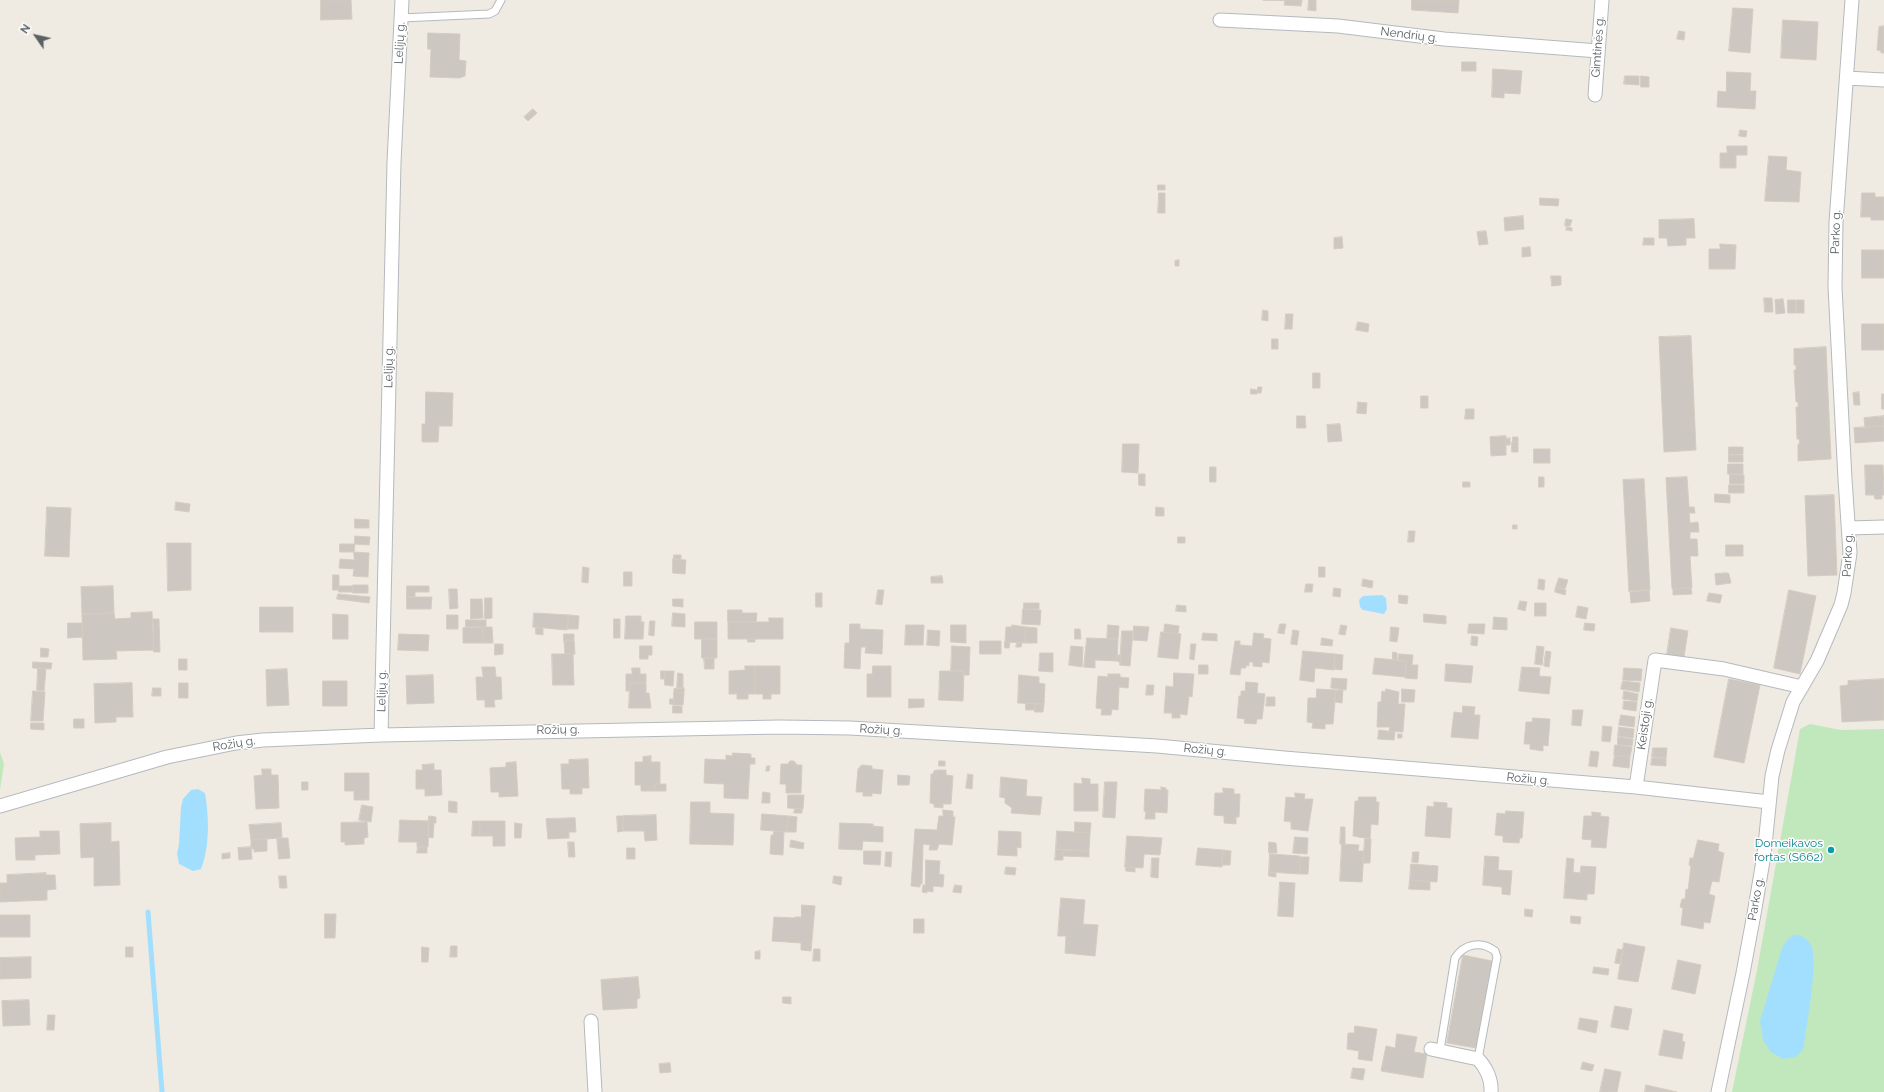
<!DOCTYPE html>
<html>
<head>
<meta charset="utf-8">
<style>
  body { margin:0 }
  #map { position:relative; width:1884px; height:1092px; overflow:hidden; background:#efebe2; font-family:Raleway,sans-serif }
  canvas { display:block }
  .north { position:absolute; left:16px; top:16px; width:40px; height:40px; -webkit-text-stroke:3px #fff; paint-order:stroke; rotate:304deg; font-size:11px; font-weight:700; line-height:16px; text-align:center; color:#5b6064 }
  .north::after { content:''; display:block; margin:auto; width:14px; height:18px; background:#5b6064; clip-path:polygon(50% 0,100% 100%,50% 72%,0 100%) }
</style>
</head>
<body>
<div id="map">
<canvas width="1884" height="1092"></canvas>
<div class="north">N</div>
</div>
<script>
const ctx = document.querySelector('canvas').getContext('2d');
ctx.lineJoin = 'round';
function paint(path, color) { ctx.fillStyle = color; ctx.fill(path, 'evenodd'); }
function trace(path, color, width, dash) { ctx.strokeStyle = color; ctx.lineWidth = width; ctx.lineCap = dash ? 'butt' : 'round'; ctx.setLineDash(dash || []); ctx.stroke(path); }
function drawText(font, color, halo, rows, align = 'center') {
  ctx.font = font + ' Raleway,sans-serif'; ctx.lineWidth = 3; ctx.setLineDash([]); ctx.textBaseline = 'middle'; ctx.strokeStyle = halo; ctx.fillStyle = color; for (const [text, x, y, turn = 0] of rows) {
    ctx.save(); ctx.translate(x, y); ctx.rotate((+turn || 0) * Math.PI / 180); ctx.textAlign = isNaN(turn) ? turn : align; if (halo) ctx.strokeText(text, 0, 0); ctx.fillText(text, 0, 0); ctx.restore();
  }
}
paint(new Path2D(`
  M1810 724 1841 730 1884 729V1092H1732L1757 970 1800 729Z
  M0 752 4 764 0 790Z`), '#c1e8bd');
paint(new Path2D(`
  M1382 595 1386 598 1387 609 1384 614 1363 610 1360 607 1359 600 1363 596Z
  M198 789 205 793C209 817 210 847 201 869L193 871 179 864 177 854 179 844 181 807 183 799 191 790Z
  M1793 935C1800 934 1807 938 1811 945 1819 962 1806 1026 1804 1047L1800 1053 1795 1057 1783 1059 1771 1052 1763 1040 1760 1021 1782 948 1787 940Z`), '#a2dfff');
trace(new Path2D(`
  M148 912 162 1092`), '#a2dfff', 5);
const building = new Path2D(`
  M321 0H351L352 19 321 20Z
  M1263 0H1302L1301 6 1284 5 1285 1Z
  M1309 0H1316V11L1308 10Z
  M1412 0H1459L1458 13 1412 10Z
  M1733 8 1753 9 1750 53 1729 51Z
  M1783 20 1818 22 1816 60 1781 58Z
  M1884 26V53H1881V51L1877 50 1879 27Z
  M1679 31 1685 32 1684 40 1677 39Z
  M428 33 460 34 459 60 466 61 465 76 459 78 430 77 431 49H428Z
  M1462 62H1476V71H1462Z
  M1493 69 1522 71 1520 94 1504 93V98L1492 97Z
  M1727 72 1751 73 1750 91H1756L1755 109 1717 107 1718 91 1726 92Z
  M1625 76H1639V85L1624 84Z
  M1641 76 1649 77V87H1641Z
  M533 109 537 113 528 121 524 117Z
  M1740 130 1747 131 1746 137 1739 136Z
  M1727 146H1747V155H1736V168H1720V153H1727Z
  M1769 156 1787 157 1786 170 1801 172 1799 202 1765 201Z
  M1158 185H1165V190H1158Z
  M1159 193H1165V213H1158Z
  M1862 193H1875V197H1884V220H1871V217H1861Z
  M1540 198 1559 199 1558 206 1540 205Z
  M1523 216 1524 229 1505 231 1504 218Z
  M1566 219 1572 220 1570 226H1565Z
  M1694 219 1695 238H1686V245L1668 246 1667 238H1659V220Z
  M1567 227 1572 228V231L1566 230Z
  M1486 231 1488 244 1479 245 1477 232Z
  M1342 237 1343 248 1334 249V238Z
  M1644 238H1654V245H1643Z
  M1720 244 1736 245 1735 269H1709V249H1720Z
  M1530 247 1531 256 1522 257V248Z
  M1862 250H1884V278H1862Z
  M1179 260V266H1175V261Z
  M1551 276H1561V285L1552 286Z
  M1764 298H1772L1773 312H1765Z
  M1783 299 1785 313 1776 314 1775 300Z
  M1788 300H1796V313H1788Z
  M1797 300H1804V313H1797Z
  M1263 310 1268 311V321L1262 320Z
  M1286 314H1293L1292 329H1285Z
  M1358 322 1369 324 1368 332 1356 330Z
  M1862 324H1884V350H1862Z
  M1691 336 1696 450 1664 452 1659 337Z
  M1272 339H1278V349H1272Z
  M1826 347 1831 459 1798 461V444H1800L1799 439H1797L1796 407H1798V402H1796L1794 370H1796V365H1794V349Z
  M1313 373H1320V388H1313Z
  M1258 387H1262L1261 393H1258Z
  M1251 389 1257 390V394H1251Z
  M426 392 453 393 452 426H439L438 442H422V424H425Z
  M1859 392 1860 405H1854L1853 393Z
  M1882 394H1884V409H1882Z
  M1421 396H1428V408H1421Z
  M1358 402 1367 403 1366 414 1357 413Z
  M1466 409H1474V419H1465Z
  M1297 416H1305L1306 428H1297Z
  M1884 416V426L1865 427 1864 418Z
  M1340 424 1342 441 1328 442 1327 425Z
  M1884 426V441L1855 443 1854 428Z
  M1506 436V455L1491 456 1490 437Z
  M1513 437H1518V442H1513Z
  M1510 438V445H1506V439Z
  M1512 442H1518V452H1512Z
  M1123 444H1139L1138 473 1122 472Z
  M1729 447H1743V454L1729 455Z
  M1534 449H1550V463H1534Z
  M1729 455H1743V462H1729Z
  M1728 464H1743V474H1728Z
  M1865 465H1883L1884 495H1882V499H1875L1874 495H1866Z
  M1210 467H1216V482H1210Z
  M1139 474H1145V486L1139 485Z
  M1730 474 1744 475V484H1730Z
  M1539 477H1544V487H1539Z
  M1687 477 1689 507H1694L1695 513H1689L1690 523 1698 522 1699 532H1690V539H1697L1698 556H1690L1692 588 1672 589 1666 478Z
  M1644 479 1650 590 1629 592 1623 480Z
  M1463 482H1470V487H1463Z
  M1729 485H1744V493H1729Z
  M1715 494 1730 495V503L1715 502Z
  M1834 495 1837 575 1808 576 1805 496Z
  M176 502 190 504 189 512 175 510Z
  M47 507 71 508 69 557 45 556Z
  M1156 507 1164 508V516H1156Z
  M355 519 369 520V528H355Z
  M1513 525H1517V529H1513Z
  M1409 531H1415L1414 542H1408Z
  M355 536 370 537 369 545 355 544Z
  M1178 537H1185V543H1178Z
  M167 543H191V590L168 591Z
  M340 544H355L354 552H340Z
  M1726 545H1743V556H1726Z
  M354 552 369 553 368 577 353 576 354 569 339 568 340 559 354 560Z
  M674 555H681V560H674Z
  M673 559 686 560 685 574 673 573Z
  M583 567 589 568 588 583 582 582Z
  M1319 567H1325V577H1319Z
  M624 572H632V586H624Z
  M1727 573 1729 574 1731 583 1716 585 1715 574Z
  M333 575H339V590H333Z
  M942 576 943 583H931V577Z
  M1559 578 1568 580 1565 589 1556 587Z
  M1363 579 1373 581 1372 588 1362 586Z
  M1539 579 1545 580 1544 590 1538 589Z
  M1306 584H1313L1312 592H1305Z
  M353 585H368V593H353Z
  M113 586 114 613 82 614 81 587Z
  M339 586H353V592H339Z
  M407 586H429V592H415V597H407Z
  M1556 587 1566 590 1565 595 1555 592Z
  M1334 588 1341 589 1340 597 1333 596Z
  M1691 588 1692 594 1673 595V589Z
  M449 589H457L458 608 450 609Z
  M878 590H884L882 605 876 604Z
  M1649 590 1650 601 1631 603 1630 591Z
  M1789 590 1816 596 1800 674 1774 668Z
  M816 593H822V607H816Z
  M1709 593 1722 595 1720 603 1707 601Z
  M338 594 370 597 369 603 337 599Z
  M1399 595 1408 596 1407 604 1399 603Z
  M407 597H432L431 609H407Z
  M485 598H492V618L485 619Z
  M471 599H482L483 618 471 619Z
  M673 599H683V607L673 606Z
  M1520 601 1527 602 1525 611 1518 609Z
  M1024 603H1039V609H1024Z
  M1535 603H1546V616H1535Z
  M1177 605 1186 606V612L1176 611Z
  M1578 606 1588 608 1586 619 1576 617Z
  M260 607H293V632H260Z
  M1023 609 1041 610 1040 625 1022 624Z
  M728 610H742V613H757L756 622H728Z
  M152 612 154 650 116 651 117 659 83 660 82 614 114 613 115 619 131 618V613Z
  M534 613 569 615 567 630 533 627Z
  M673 613 685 614V627L672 626Z
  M333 614 348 615V639H333Z
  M1424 614 1446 616V624L1424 622Z
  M447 615H458V629H447Z
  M569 615 579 616 578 629H567Z
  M626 616H641V622H644L643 639H625Z
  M1494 617 1507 618V630L1493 629Z
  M769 618H783V639H728V622H769Z
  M153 619H159L160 652H154Z
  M614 619H620V623L614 622Z
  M466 620H486V627H466Z
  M650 621H655L654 636 649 635Z
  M614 622 620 623V638H614Z
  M695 622H717V639H695Z
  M68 623H82L83 637 68 638Z
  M1585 623 1595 624 1594 631 1584 630Z
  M850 624H860V629L883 630 882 654 865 653 866 647H861L860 669 844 668 845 643H849Z
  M1165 624 1179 626 1178 634 1164 632Z
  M1280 624H1286L1284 634 1278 633Z
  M1469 624H1485L1484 634 1468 633Z
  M906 625H924L923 645H905Z
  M951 625H966V643L951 642Z
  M1012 625 1026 627 1025 643 1005 642 1006 627H1012Z
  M1108 625 1119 626 1118 639H1107Z
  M1341 625 1347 626 1345 635 1339 634Z
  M1134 626 1149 627 1147 641 1133 640Z
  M483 627H492L493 643H483Z
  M483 627V643H463V628Z
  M536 627 543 628V635L536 634Z
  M1026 627 1037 628V643H1025Z
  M1391 627 1399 628 1397 642 1390 641Z
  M1671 628 1688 631 1684 657 1667 654Z
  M1075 629H1080L1081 639H1075Z
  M928 630 940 631 939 646 927 645Z
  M1293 630 1299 631 1297 645 1291 644Z
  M1122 631H1133L1130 666 1120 665Z
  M1161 632 1181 634 1178 659 1158 657Z
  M1203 633 1217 634V641L1202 640Z
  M1254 633 1264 634 1263 638 1271 639 1269 663 1262 662V667L1253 666V662H1249V666L1246 665V668H1241L1240 675 1230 674 1235 641H1240V645L1252 646Z
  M399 634 429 635 428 651 398 650Z
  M564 634H574V640L564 641Z
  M1472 636 1478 637 1477 646 1471 645Z
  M1087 638 1118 639 1117 661 1095 660V668L1084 667Z
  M1322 638 1333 640 1332 646 1321 645Z
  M702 639H717V658H702Z
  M748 639H755V642H748Z
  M574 640 575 654H565L564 641Z
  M980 641H1001V654H980Z
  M1005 642H1010L1009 648H1005Z
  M1017 643H1022L1021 647H1016Z
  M495 644H503V654L495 655Z
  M1191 644H1196L1194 660 1190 659Z
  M640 646H652V655H648V659H640Z
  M952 646 970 647 969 675H964V671H951Z
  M1071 646 1083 647 1082 667 1069 665Z
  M1537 646 1544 647 1542 665 1535 664Z
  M41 648 49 649 48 657H41Z
  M1303 651 1335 654 1334 670 1315 668 1314 682 1300 680Z
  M1546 651 1551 652 1549 667 1544 666Z
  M1393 652 1397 653V660L1393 659Z
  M1040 653H1053V672L1039 671Z
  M552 654H573L574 685H553Z
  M1335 654 1343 655 1342 670 1334 669Z
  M1399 654 1413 655 1412 665H1418L1417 679 1405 678 1406 661 1398 660Z
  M1117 655H1121L1120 662 1117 661Z
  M704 658H714V669H705Z
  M1375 658 1406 661 1405 677 1373 674Z
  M179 659H187V670H179Z
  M33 662 52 663 51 669 33 668Z
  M1446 664 1473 666 1471 683 1445 681Z
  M1199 665H1208V674H1199Z
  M745 666H755V694H748V699H737V694H729V671L745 670Z
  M755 666H780V694H771V699H763V694H755Z
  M873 666H891V697H867V674H872Z
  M482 667H495L496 677H501L502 699 494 700 495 707H485V700H477L476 677H483Z
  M1522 667 1540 668 1539 676 1551 677 1549 694 1519 691Z
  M38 668 46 669 44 691 37 690Z
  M632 668H640V674H646V683H630V691H626V674H632Z
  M1624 668 1642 669 1641 681 1623 680Z
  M287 669 289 705 267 706 266 670Z
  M661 671H665V679H661Z
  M665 671H674L673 686 665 685Z
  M940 671H964L963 701 939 700Z
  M678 673 683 674V688H677Z
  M1174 673 1194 674 1192 697 1189 696 1187 715 1180 714V718H1172V713H1164L1166 686 1173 687Z
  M1108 674H1120V677L1129 678 1128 688 1119 687 1118 710 1112 709 1111 715H1101L1102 709 1096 708 1098 676 1108 677Z
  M433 675 434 703 407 704 406 676Z
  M1019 675 1039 677V683L1045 684 1044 704 1018 703Z
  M1332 678 1347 679 1346 690 1331 688Z
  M1729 679 1760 685 1744 763 1714 757Z
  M1884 679V720L1842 722 1840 686 1848 685V681Z
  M323 681H347V706H323Z
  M1623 681 1640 683 1639 692 1621 689Z
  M1246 682 1258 683 1257 693 1265 694 1262 719H1257L1256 724 1244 723 1245 719 1237 718 1239 696H1241V691H1245Z
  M132 683 133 717H116V722L95 723 94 684Z
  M179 683H188V698H179Z
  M630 683H646V693H649L651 708H629Z
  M1147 685H1154L1153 695H1146Z
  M153 688H161V696H152Z
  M684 688V693L674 692V689Z
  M1317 689 1336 690 1333 724H1325V729L1312 728 1313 723 1307 722 1308 698H1316Z
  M1386 689 1399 692 1398 704H1405L1403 732 1389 731 1390 727H1377L1378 702H1381L1382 691 1385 692Z
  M1402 689 1415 690 1414 702H1402Z
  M1336 690H1343L1342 703 1335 702Z
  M33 691 45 692 43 721H31Z
  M1624 691 1638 694 1637 701 1623 699Z
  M674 692 684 693 683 705H674Z
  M1267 697H1275V706H1266Z
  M670 699H674V705L670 704Z
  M909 699H924V707L909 708Z
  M1624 701 1637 702 1636 711 1623 709Z
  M1026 703 1035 704V710H1026Z
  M1035 704H1044L1043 712H1035Z
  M673 706H682V713H673Z
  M1463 706 1475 707 1474 715H1480L1478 739 1451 737 1454 712 1462 713Z
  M1573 710H1583L1581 726 1572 725Z
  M1621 715 1635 717 1634 727 1619 725Z
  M1533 718 1550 719 1548 746 1543 745V751L1530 749V744H1524L1526 722H1532Z
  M74 719H84V728H74Z
  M31 723H44V730L31 729Z
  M1603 726 1612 727 1610 742 1602 741Z
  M1619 727 1634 729 1633 738 1618 736Z
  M1379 730 1395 732 1394 740 1378 739Z
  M1398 734H1402V738H1398Z
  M1618 737 1633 739 1632 746 1618 745Z
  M1615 745 1632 747 1630 757 1614 755Z
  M1653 748H1667L1666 758 1652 757Z
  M1591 751 1599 752 1597 767 1589 766Z
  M733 753 751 754V758H755V764H750L748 799 724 798V784L704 783 705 759 726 760V755L732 756Z
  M1615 755 1630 757 1629 768 1613 766Z
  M651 756V762H660V784H655V791H641V785H635V762H643V757Z
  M1652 758H1666V766L1651 765Z
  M588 759 589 788H582V794H570V789H562L561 764H569V760Z
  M790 761H794L797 765H802L801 793H786V784H780L781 764H788Z
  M939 761H945V766H939Z
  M516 762 518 796 499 797V792H491L490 768 506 767V763Z
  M434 764V770H441L442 795 425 796V789H416V770H423L422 765Z
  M862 765 872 766V769L883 770 881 794 872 793V796H863V792H856L858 769Z
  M767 766H770L769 771H766Z
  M262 769H271V775H278L279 808 256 809 254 776 262 775Z
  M938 770H946V775L953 776 951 804H943V808L934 807V804L930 803 931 774H933L934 771Z
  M345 773H369V800H354V791H345Z
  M968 774 973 775 972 789 966 788Z
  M898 775 910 776 909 785H898Z
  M1001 777 1027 780 1026 796 1042 797 1040 815 1011 813 1012 808 1005 803V798L1000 797Z
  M1082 778 1090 779V784H1098V811H1074V783L1082 784Z
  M302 782H308V790H302Z
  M1105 782H1117L1115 818 1103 817Z
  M655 784H666V791H655Z
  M1161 787 1166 788V790H1168L1167 813 1155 812V819H1145L1146 812 1144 811 1145 789 1161 790Z
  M1223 788 1234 789V794H1240L1239 817H1236V824L1224 823V816L1214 815 1215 793H1223Z
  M763 792 770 793V803H762Z
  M1295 793 1305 794 1304 799H1313L1308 831 1291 829V822L1284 821 1286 797 1295 798Z
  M788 795H804L803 809 788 808Z
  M1359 797H1376V802H1379L1378 825 1371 824 1370 839 1353 836 1355 801H1358Z
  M449 801 457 802V813L449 812Z
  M691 802H710V813L734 814 733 845 690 844Z
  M1434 802 1447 803V808H1452L1450 838 1425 836 1427 806 1434 807Z
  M362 805 373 807 371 822 359 820Z
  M795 808 802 809V813H794Z
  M943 810 953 811V817H955L952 845 939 844 937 850H929L930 845 923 844 922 884H920V887L911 886 915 829 937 830 939 816H943Z
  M1506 811 1524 812 1522 838H1520L1519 843 1503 842V836L1495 835 1497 813 1505 814Z
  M1592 812 1601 813 1600 816 1609 817 1606 848 1591 847 1592 840 1582 839 1584 816H1592Z
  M762 814 789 816 787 832 761 830Z
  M656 815 657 840 645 841 644 831H623V816Z
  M429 816 436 817V823H434L433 838 428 837Z
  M617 816H623V831L618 832Z
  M789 816 797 817 796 832H787Z
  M575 818 576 832H569V838L548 839 546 819Z
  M400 820 429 821 428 847H417V842H399Z
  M473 821H480V836H472Z
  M480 821H505V846H493V836H480Z
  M367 822 368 837 364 838V844L345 845V842H341V823Z
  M1075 822 1091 823 1090 833 1075 832Z
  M111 823V842L119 841 120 885 94 886V857L81 858 80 824Z
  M281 823 282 838 251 840 249 825Z
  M515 823 522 824 521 838H515Z
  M840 823 873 824V826L883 827V842L863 841 862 850 839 849Z
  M1341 827H1345V845L1340 844Z
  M40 831H59L60 854 35 855V860H16L15 838 40 837Z
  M774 831 784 832 783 855 770 854 771 835H773Z
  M999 831 1021 832V848L1017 847V856L998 855Z
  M1057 831 1090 833 1089 851 1056 849Z
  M1127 836 1162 838 1160 855 1144 854 1143 868 1125 867Z
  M1295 837 1308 838 1307 854 1293 853Z
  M277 838H288L290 858 279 859Z
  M267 839V851L254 852V849H251V840Z
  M1365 839H1371L1370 863H1363Z
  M791 840 804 843 803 849 790 847Z
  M1698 840 1719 844 1718 851 1724 853 1719 882 1712 881 1709 894 1715 896 1710 923 1704 922 1703 929 1681 925 1683 908 1680 907 1682 899H1685L1686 889 1688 890 1691 866 1689 865 1690 858H1693Z
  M568 842H574L575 857H569Z
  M1269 842 1276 843 1277 853H1269Z
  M1342 844 1359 845 1358 851H1364L1362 882 1340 881Z
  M251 847 252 859 239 860 238 848Z
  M418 847H427V853H417Z
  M627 848H635V859H627Z
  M1198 848 1223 850 1222 867 1196 865Z
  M1056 849 1063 850V860H1055Z
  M1063 850 1089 851V857L1063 856Z
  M1223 850 1231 851 1230 865H1222Z
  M864 851H881L880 865 864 864Z
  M886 852H892L891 867 885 866Z
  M1413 852H1419L1418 863 1412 862Z
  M230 853V858L222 859V854Z
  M1270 854 1300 856V874L1269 872Z
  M1485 856 1499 857 1498 870 1512 871 1510 895 1502 894V887L1483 885Z
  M1300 857H1309L1308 874H1300Z
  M1152 858H1159L1158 878 1151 877Z
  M1567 858 1574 859 1573 872 1580 873 1581 866 1596 867 1594 894H1587V900L1564 898Z
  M926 860 940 861 939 874 944 875 943 887 933 886V892L927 891V893L922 892 923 885H925Z
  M1411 864 1438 866 1437 882 1410 880Z
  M1006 867 1016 868 1015 875 1005 874Z
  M1126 867 1135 868V872L1126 871Z
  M1269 872 1276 873V877L1269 876Z
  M46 873V875H55L56 889 47 890V900L0 902V883H7V875Z
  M279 876H286L287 888H280Z
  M834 876 842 877 841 885 833 883Z
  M1410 880 1430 882V890L1409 889Z
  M1280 882 1295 883 1293 917 1278 916Z
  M955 885 962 886 961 893 953 892Z
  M1061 898 1085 900 1083 924 1098 925 1095 956 1065 953 1066 936H1058Z
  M802 905 815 906 811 951 801 950V943L772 941 774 917 795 918V917H801Z
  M1525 909 1533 910 1532 917 1525 916Z
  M325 914H336L335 938H325Z
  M0 915H30V937H0Z
  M1571 916 1581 917 1580 924 1571 923Z
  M914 919H924V933H914Z
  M1624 943 1645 947 1638 982 1618 979Z
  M451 946H457V957H450Z
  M126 947H133V957H126Z
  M422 947 429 948 428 962H422Z
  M814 949H820V961H813Z
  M1618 949 1623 950 1621 964 1615 963Z
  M760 951V959H755V952Z
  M1463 955 1492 961 1476 1048 1447 1043Z
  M31 957V978L0 979V958Z
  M1678 960 1701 965 1695 994 1672 989Z
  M1594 967 1609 969 1608 975 1593 973Z
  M638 977 640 998 637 999V1008L603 1010 601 980Z
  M783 997H791V1004L783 1003Z
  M29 1000 30 1025 3 1026 2 1001Z
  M1615 1006 1632 1009 1628 1030 1611 1027Z
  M48 1015H55L54 1030H47Z
  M1580 1018 1598 1021 1596 1033 1578 1029Z
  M1355 1026 1377 1029 1372 1061 1358 1059 1359 1051 1347 1049 1348 1033H1354Z
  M1664 1030 1683 1034 1682 1041 1685 1042 1682 1059 1659 1055Z
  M1397 1034 1417 1037 1414 1052 1427 1054 1423 1078 1381 1071 1386 1046 1395 1048Z
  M1583 1062 1594 1065 1592 1071 1581 1069Z
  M670 1063 671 1072 660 1073 659 1064Z
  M1353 1068 1365 1069 1363 1080 1351 1078Z
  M1605 1069 1621 1072 1617 1092H1600Z
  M1646 1085 1677 1092H1645Z`);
paint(building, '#ccc7c1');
trace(building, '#d4ccc0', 1);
const service = new Path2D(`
  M401 18 489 14 495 11 501 0
  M1440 1050 1455 958C1464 944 1481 940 1495 951L1497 957 1478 1059`);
const minor = new Path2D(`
  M1220 20 1338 26 1444 39 1598 51
  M1847 78 1884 80
  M1595 95 1602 0
  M1849 528 1884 527
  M381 735 394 162 402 0
  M1636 787 1655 660 1724 669 1802 687
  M0 806 167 757 236 743 263 740 381 735 779 727 850 728 1157 746 1284 758 1636 787 1769 802
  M591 1021 595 1092
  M1431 1049 1478 1059C1486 1067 1492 1080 1491 1092
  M1718 1092 1743 973 1754 914 1764 855 1772 776 1778 750 1793 702 1817 661 1841 605 1844 593 1850 553 1845 479 1835 287 1836 222 1852 0`);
trace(service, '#b5b9be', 9);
trace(minor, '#b5b9be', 15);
trace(service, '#fff', 7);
trace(minor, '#fff', 13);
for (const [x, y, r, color] of [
  [1831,850,4,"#0f9aa8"]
]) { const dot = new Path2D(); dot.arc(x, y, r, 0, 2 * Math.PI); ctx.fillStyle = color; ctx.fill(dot); trace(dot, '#fff', 1.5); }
drawText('12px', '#5b6064', '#fff', [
  ["Nendrių g.",1409,35,7],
  ["Lelijų g.",400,43,-87],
  ["Gimtinės g.",1598,47,-86],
  ["Parko g.",1836,232,-88],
  ["Lelijų g.",389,367,-89],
  ["Parko g.",1848,555,-87],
  ["Lelijų g.",382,691,-89],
  ["Keistoji g.",1645,724,-82],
  ["Rožių g.",558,730,-1],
  ["Rožių g.",881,730,3],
  ["Rožių g.",234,744,-9],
  ["Rožių g.",1205,750,5],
  ["Rožių g.",1528,779,5],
  ["Parko g.",1756,899,-80]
]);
drawText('12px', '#0d838f', '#fff', [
  ["Domeikavos",1823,843],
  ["fortas (S662)",1823,857]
], 'right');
</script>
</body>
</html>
